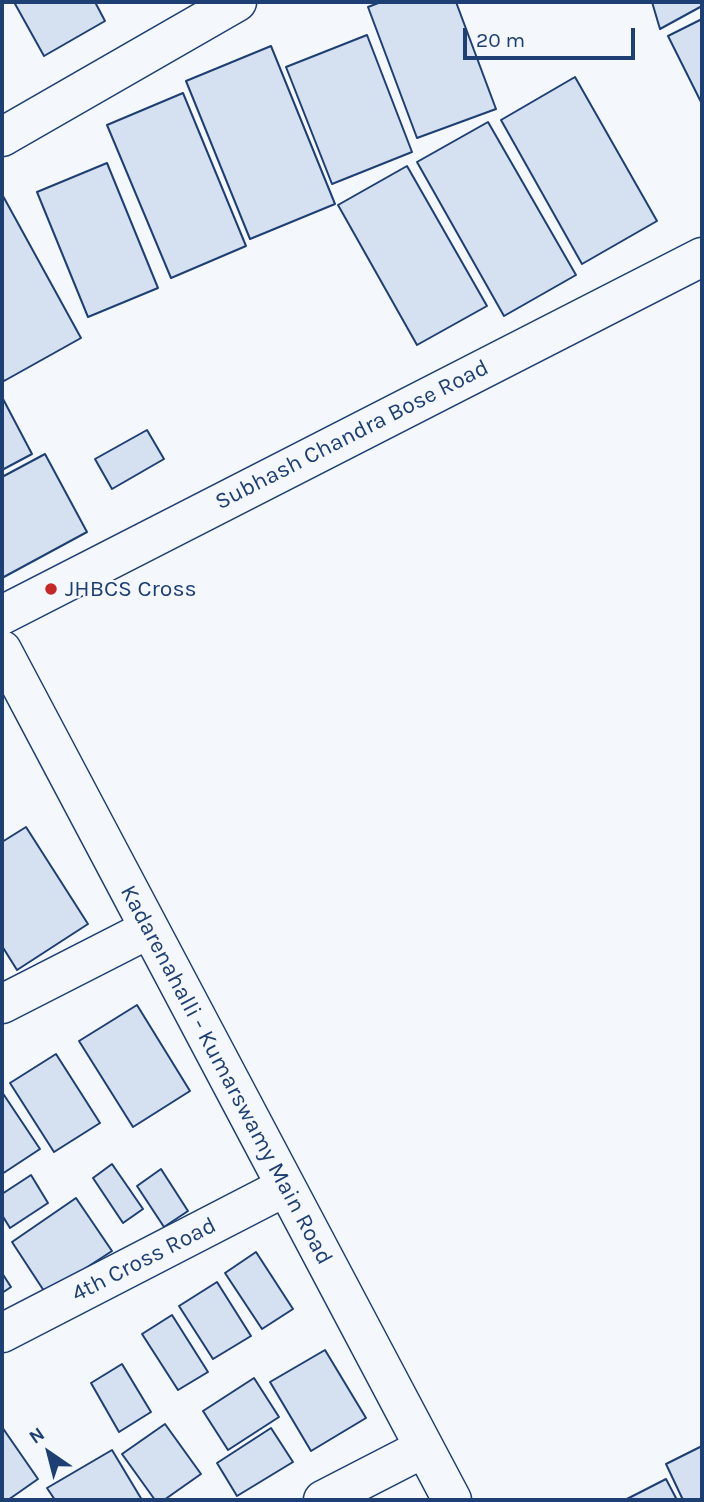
<!DOCTYPE html>
<html>
<head>
<meta charset="utf-8">
<style>
  body { margin:0 }
  #map { position:relative; width:704px; height:1502px; overflow:hidden; background:#f4f7fb; font-family:Karla,sans-serif }
  canvas { display:block }
  .frame { position:absolute; inset:0; border:4px solid #1d3f73; pointer-events:none }
  .north { position:absolute; left:14px; top:1418px; width:70px; height:70px; -webkit-text-stroke:5px #f4f7fb; paint-order:stroke; rotate:325deg; font-size:19px; font-weight:700; line-height:28px; text-align:center; color:#1d3f73 }
  .north::after { content:''; display:block; margin:auto; width:24px; height:32px; background:#1d3f73; clip-path:polygon(50% 0,100% 100%,50% 72%,0 100%) }
  .scale { position:absolute; left:463px; top:28px; width:172px; height:32px; box-sizing:border-box; border:4px solid #1d3f73; border-top:0; padding-left:9px; font-size:21px; line-height:24px; white-space:nowrap; color:#1d3f73; -webkit-text-stroke:5px #f4f7fb; paint-order:stroke }
</style>
</head>
<body>
<div id="map">
<canvas width="704" height="1502"></canvas>
<div class="frame"></div>
<div class="north">N</div>
<div class="scale">20 m</div>
</div>
<script>
const ctx = document.querySelector('canvas').getContext('2d');
ctx.lineJoin = 'round';
function paint(path, color) { ctx.fillStyle = color; ctx.fill(path, 'evenodd'); }
function trace(path, color, width, dash) { ctx.strokeStyle = color; ctx.lineWidth = width; ctx.lineCap = dash ? 'butt' : 'round'; ctx.setLineDash(dash || []); ctx.stroke(path); }
function drawText(font, color, halo, rows, align = 'center') {
  ctx.font = font + ' Karla,sans-serif'; ctx.lineWidth = 5; ctx.setLineDash([]); ctx.textBaseline = 'middle'; ctx.strokeStyle = halo; ctx.fillStyle = color; for (const [text, x, y, turn = 0] of rows) {
    ctx.save(); ctx.translate(x, y); ctx.rotate((+turn || 0) * Math.PI / 180); ctx.textAlign = isNaN(turn) ? turn : align; if (halo) ctx.strokeText(text, 0, 0); ctx.fillText(text, 0, 0); ctx.restore();
  }
}
const building = new Path2D(`
  M14 2H95L105 21 44 56Z
  M381 2H456L496 109 417 138 368 7Z
  M652 2H702V6L660 29Z
  M702 19V104L668 36Z
  M367 35 412 152 332 184 286 67Z
  M271 46 335 204 250 239 186 81Z
  M575 77 657 221 582 264 501 120Z
  M183 93 246 246 171 278 107 125Z
  M488 122 576 275 504 316 417 162Z
  M107 163 158 288 88 317 37 192Z
  M407 166 487 306 417 345 338 205Z
  M3 196 81 338 4 381 2 377Z
  M2 397 32 454 2 470Z
  M147 430 164 459 112 489 95 459Z
  M45 454 87 532 2 578V477Z
  M26 827 88 924 17 970 2 946V842Z
  M137 1005 190 1091 133 1127 79 1041Z
  M56 1054 100 1123 54 1152 10 1083Z
  M2 1092 40 1149 2 1174Z
  M112 1164 143 1209 123 1223 93 1178Z
  M161 1169 188 1211 164 1227 137 1186Z
  M31 1175 48 1203 10 1228 2 1215V1194Z
  M76 1198 112 1251 46 1294 12 1242Z
  M256 1252 293 1309 262 1329 225 1273Z
  M2 1273 11 1287 2 1293Z
  M217 1282 251 1336 213 1359 179 1306Z
  M172 1315 208 1372 178 1390 142 1334Z
  M325 1350 366 1418 311 1451 270 1382Z
  M122 1364 151 1412 119 1432 91 1383Z
  M254 1378 279 1417 228 1450 203 1411Z
  M165 1424 201 1474 164 1500H155L122 1454Z
  M2 1427 38 1479 8 1500H2Z
  M271 1428 293 1462 237 1496 217 1463Z
  M702 1446V1500H683L666 1464Z
  M112 1450 142 1500H55L47 1488Z
  M666 1479 677 1500H625Z`);
paint(building, '#d5e0f0');
trace(building, '#1d3f73', 2);
const minor = new Path2D(`
  M2 137 237 2
  M2 615 702 257
  M2 650 452 1500
  M2 1004 149 929
  M2 1333 285 1187
  M323 1500 424 1448`);
trace(minor, '#1d3f73', 41);
trace(minor, '#f4f7fb', 38);
for (const [x, y, r, color] of [
  [51,589,7,"#c62828"]
]) { const dot = new Path2D(); dot.arc(x, y, r, 0, 2 * Math.PI); ctx.fillStyle = color; ctx.fill(dot); trace(dot, '#f4f7fb', 2.5); }
drawText('23px', '#1d3f73', '#f4f7fb', [
  ["Subhash Chandra Bose Road",352,435,-27],
  ["Kadarenahalli - Kumarswamy Main Road",226,1075,62],
  ["4th Cross Road",144,1260,-27]
]);
drawText('23px', '#1d3f73', '#f4f7fb', [
  ["JHBCS Cross",65,589]
], 'left');
</script>
</body>
</html>
